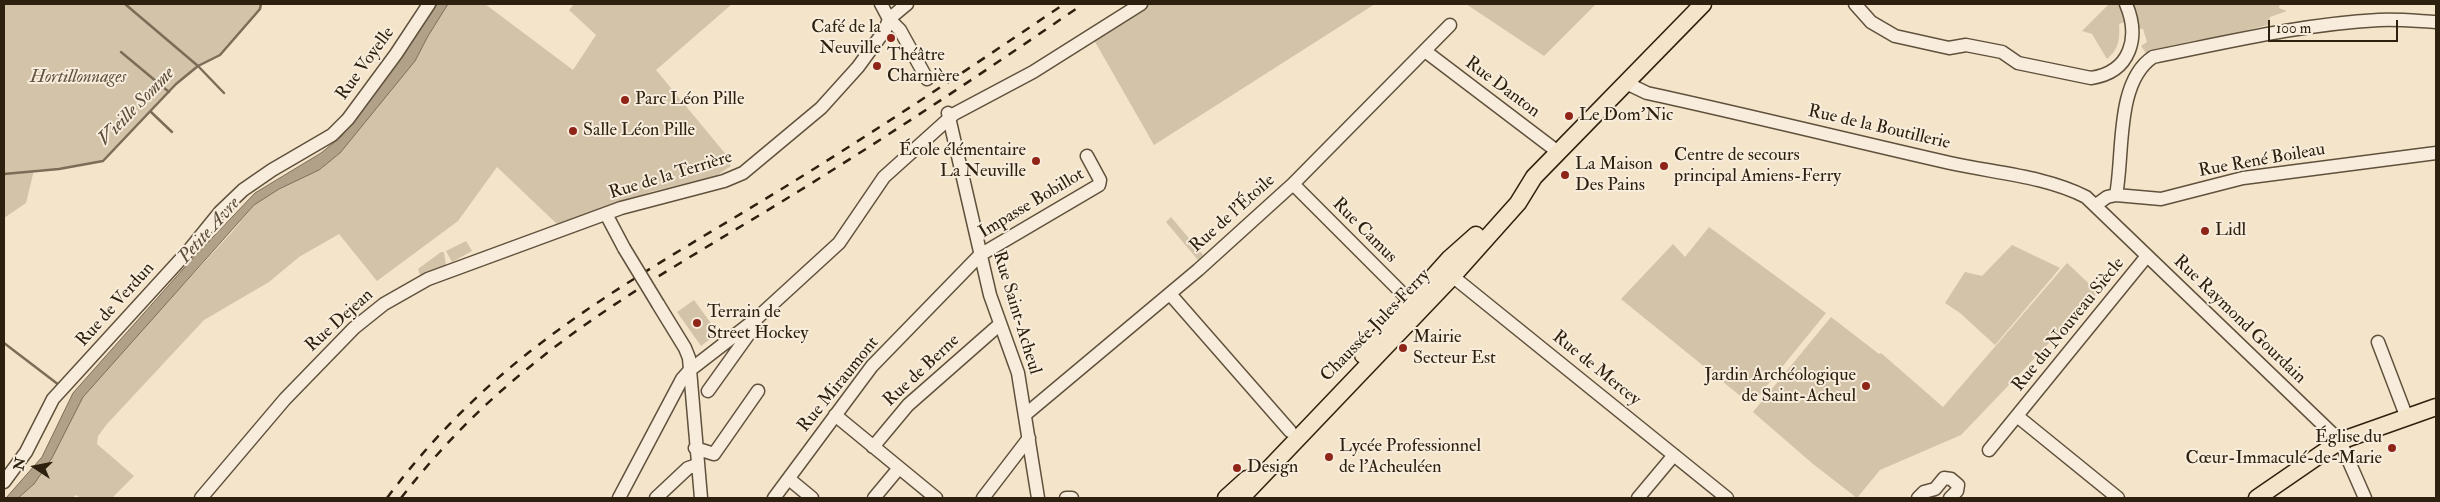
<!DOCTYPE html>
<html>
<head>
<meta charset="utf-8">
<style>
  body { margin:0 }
  #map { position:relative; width:2440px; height:502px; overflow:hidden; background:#f4e4c9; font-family:"IM FELL Double Pica",serif }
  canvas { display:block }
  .frame { position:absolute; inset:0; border:5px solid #2e200e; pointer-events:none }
  .north { position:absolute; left:10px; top:442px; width:50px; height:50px; -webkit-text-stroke:4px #f8eddc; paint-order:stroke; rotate:281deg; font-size:14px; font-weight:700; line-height:20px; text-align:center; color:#2e200e }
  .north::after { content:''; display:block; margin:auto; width:18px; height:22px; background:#2e200e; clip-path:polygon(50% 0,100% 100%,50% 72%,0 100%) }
  .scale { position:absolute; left:2268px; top:20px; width:130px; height:22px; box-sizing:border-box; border:2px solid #2e200e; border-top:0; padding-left:6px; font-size:15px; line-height:18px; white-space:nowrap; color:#2e200e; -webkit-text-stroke:4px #f8eddc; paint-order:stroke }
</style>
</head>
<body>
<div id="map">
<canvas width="2440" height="502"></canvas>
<div class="frame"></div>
<div class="north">N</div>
<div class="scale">100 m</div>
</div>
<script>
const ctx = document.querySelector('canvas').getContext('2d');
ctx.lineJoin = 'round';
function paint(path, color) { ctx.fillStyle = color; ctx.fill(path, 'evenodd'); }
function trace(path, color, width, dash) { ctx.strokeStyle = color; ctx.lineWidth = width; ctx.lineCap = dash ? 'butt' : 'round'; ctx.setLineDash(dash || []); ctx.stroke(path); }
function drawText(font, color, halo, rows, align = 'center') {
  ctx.font = font + ' "IM FELL Double Pica",serif'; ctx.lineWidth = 4; ctx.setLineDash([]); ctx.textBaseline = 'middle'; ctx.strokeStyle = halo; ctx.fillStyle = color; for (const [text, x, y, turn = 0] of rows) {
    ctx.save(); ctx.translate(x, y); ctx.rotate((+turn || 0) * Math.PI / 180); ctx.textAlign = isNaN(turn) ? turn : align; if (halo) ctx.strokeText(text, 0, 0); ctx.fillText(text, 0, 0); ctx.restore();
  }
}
paint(new Path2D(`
  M4 4H261L260 9 220 55 198 66 176 84 103 161 59 169 34 170 26 203 4 218Z
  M448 4H485L573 70 596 35 569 10 574 4H732L656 70 728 157 726 159 731 166 716 176 650 192 557 224 497 167 458 221 377 281 339 234 299 257 269 282 204 320 107 424 98 436 97 444 134 476 112 498H81L76 495 72 498H18L34 484 52 458 83 397 126 347 232 232 254 205 279 189 319 170 338 155 415 61 428 36Z
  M1147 4H1375L1154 145 1094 40Z
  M1466 4H1596L1544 56Z
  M2109 4H2121L2125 22 2119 24C2120 39 2119 49 2107 59L2092 34 2082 31Z
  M2133 4H2280L2279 8 2287 11 2270 17 2268 25 2152 53H2146L2141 46 2147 42 2143 29H2138Z
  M1171 217 1203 255 1198 260 1166 222Z
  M1709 227 1826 313 1756 399 1749 403 1621 299 1673 244 1685 257Z
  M466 241 472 251 452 262 446 251Z
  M2012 245 2060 268 1995 345 1960 313 1945 303 1965 272 1982 276Z
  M441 252H444L446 266 420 275 418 269Z
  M2067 263 2098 292 1961 435 1880 470 1857 498 1813 464 1753 412 1831 317 1879 354 1881 353 1943 407Z
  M694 300 718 333 701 346 677 312Z`), '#d2c3a9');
const water = new Path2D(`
  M438 4H448L428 36 415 61 340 153 319 170 279 189 254 205 83 397 52 458 34 484 18 498H6L42 457 73 393 192 259 255 193 321 153 341 137Z`);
paint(water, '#b1a189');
trace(water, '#7d6d58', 1);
trace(new Path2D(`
  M125 4 198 66 224 93
  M121 52 169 92
  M151 112 172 132
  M4 174 59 169 103 161 176 84 198 66 220 55 260 9 261 4
  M4 343 59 385`), '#7d6d58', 2.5);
const minor = new Path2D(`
  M881 4 889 19 900 30 927 79
  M1855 4 1871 22 1895 36 1949 48 1966 45 2002 52 2018 63 2091 78C2131 72 2140 37 2126 4
  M1425 51 1558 152
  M1626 83 1647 93C1748 115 1849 140 1950 163 1995 173 2045 176 2086 197L2340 441 2365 498
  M948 113 990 295 1018 373 1038 498
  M1293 184 1411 302
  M2116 195C2124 155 2115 82 2153 57 2228 42 2303 24 2379 20 2398 19 2417 21 2436 22
  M2096 205 2107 197 2116 195 2161 199 2243 178 2436 153
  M606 214 624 248
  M1446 271 1727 498
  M1170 294 1290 431
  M658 304 685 348 689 358 701 498
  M2378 342 2407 418
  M708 391 756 324
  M1026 414 1198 270 1293 184 1450 25
  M835 415 936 498
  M2017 416 2118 498
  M873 447 908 405 999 325
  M695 448 714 454 758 391
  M1989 450 2147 256
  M789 479 812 498
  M4 482 26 452 53 399 190 249 220 212 243 190 272 170 332 135 348 119 396 54 429 4
  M201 498 285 399 354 328 384 304 428 279 621 208 724 181 743 173 821 108 858 67 885 30 889 19 907 4
  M619 498 682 379 690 370 756 319 839 243 884 177 954 114 1033 72 1141 4
  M656 498 688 468 697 465
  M774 498 872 366 980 255 1099 185 1100 180 1087 156
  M874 498 899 468
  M983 498 1029 438
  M1066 498H1072
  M1638 498 1674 455
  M1918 498 1924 492 1935 489 1944 478 1951 479 1958 485 1957 491 1950 498`);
const major = new Path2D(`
  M1363 355 1449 259 1476 235
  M1226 498 1247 479
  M1241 498 1452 277 1518 203 1534 177 1703 4
  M2257 498 2340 441 2436 407`);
trace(minor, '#60513d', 15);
trace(major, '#2e200e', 19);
trace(minor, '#f8eddc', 12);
trace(major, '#f4e4c9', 16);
trace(new Path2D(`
  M387 498C427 444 475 395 528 353 609 289 701 239 788 185 882 127 973 66 1064 4
  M401 498C439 449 483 404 532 365 614 298 709 247 799 191 896 131 990 68 1083 4`), '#2e200e', 2.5, [9, 9]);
const minorBridge = new Path2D(`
  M624 248 658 304`);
trace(minorBridge, '#60513d', 15, []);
trace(minorBridge, '#f8eddc', 12);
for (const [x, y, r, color] of [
  [891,38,5,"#8f2418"],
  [877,66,5,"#8f2418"],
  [625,100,5,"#8f2418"],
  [1569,116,5,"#8f2418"],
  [573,131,5,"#8f2418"],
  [1036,161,5,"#8f2418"],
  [1664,166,5,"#8f2418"],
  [1565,175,5,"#8f2418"],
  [2205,231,5,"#8f2418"],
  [697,323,5,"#8f2418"],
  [1403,348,5,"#8f2418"],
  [1866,386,5,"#8f2418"],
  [2392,448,5,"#8f2418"],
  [1329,457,5,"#8f2418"],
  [1237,468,5,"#8f2418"]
]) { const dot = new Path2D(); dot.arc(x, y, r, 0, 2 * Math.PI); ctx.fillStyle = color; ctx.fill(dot); trace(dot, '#f8eddc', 2); }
drawText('18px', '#2e200e', '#f8eddc', [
  ["Café de la",881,28,"right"],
  ["Neuville",881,49,"right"],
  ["Théâtre",887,56],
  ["Charnière",887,77],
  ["Parc Léon Pille",635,100],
  ["Le Dom'Nic",1579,116],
  ["Salle Léon Pille",583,131],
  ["École élémentaire",1026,151,"right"],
  ["La Neuville",1026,172,"right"],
  ["Centre de secours",1674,156],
  ["principal Amiens-Ferry",1674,177],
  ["La Maison",1575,165],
  ["Des Pains",1575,186],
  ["Lidl",2215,231],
  ["Terrain de",707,313],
  ["Street Hockey",707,334],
  ["Mairie",1413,338],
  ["Secteur Est",1413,359],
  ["Jardin Archéologique",1856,376,"right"],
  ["de Saint-Acheul",1856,397,"right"],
  ["Église du",2382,438,"right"],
  ["Cœur-Immaculé-de-Marie",2382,459,"right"],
  ["Lycée Professionnel",1339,447],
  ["de l'Acheuléen",1339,468],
  ["Design",1247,468]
], 'left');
drawText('18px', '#2e200e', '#f8eddc', [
  ["Rue Voyelle",366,64,-54],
  ["Rue Danton",1502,88,37],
  ["Rue de la Boutillerie",1879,128,13],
  ["Rue René Boileau",2262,161,-10],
  ["Rue de la Terrière",671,176,-17],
  ["Impasse Bobillot",1032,204,-31],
  ["Rue de l'Étoile",1233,214,-42],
  ["Rue Camus",1364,231,45],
  ["Rue de Verdun",116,305,-48],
  ["Rue Saint-Acheul",1016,313,73],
  ["Rue Raymond Gourdain",2239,320,44],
  ["Rue Dejean",340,321,-42],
  ["Rue du Nouveau Siècle",2069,325,-51],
  ["Chaussée Jules Ferry",1376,326,-46],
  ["Rue de Mercey",1596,369,39],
  ["Rue de Berne",922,371,-43],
  ["Rue Miraumont",839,385,-51]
]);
drawText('italic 18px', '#5f513c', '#f8eddc', [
  ["Hortillonnages",78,78]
]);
drawText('italic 19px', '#5c4d39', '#f8eddc', [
  ["Vieille Somme",137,107,-46],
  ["Petite Avre",210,231,-48]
]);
</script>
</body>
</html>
